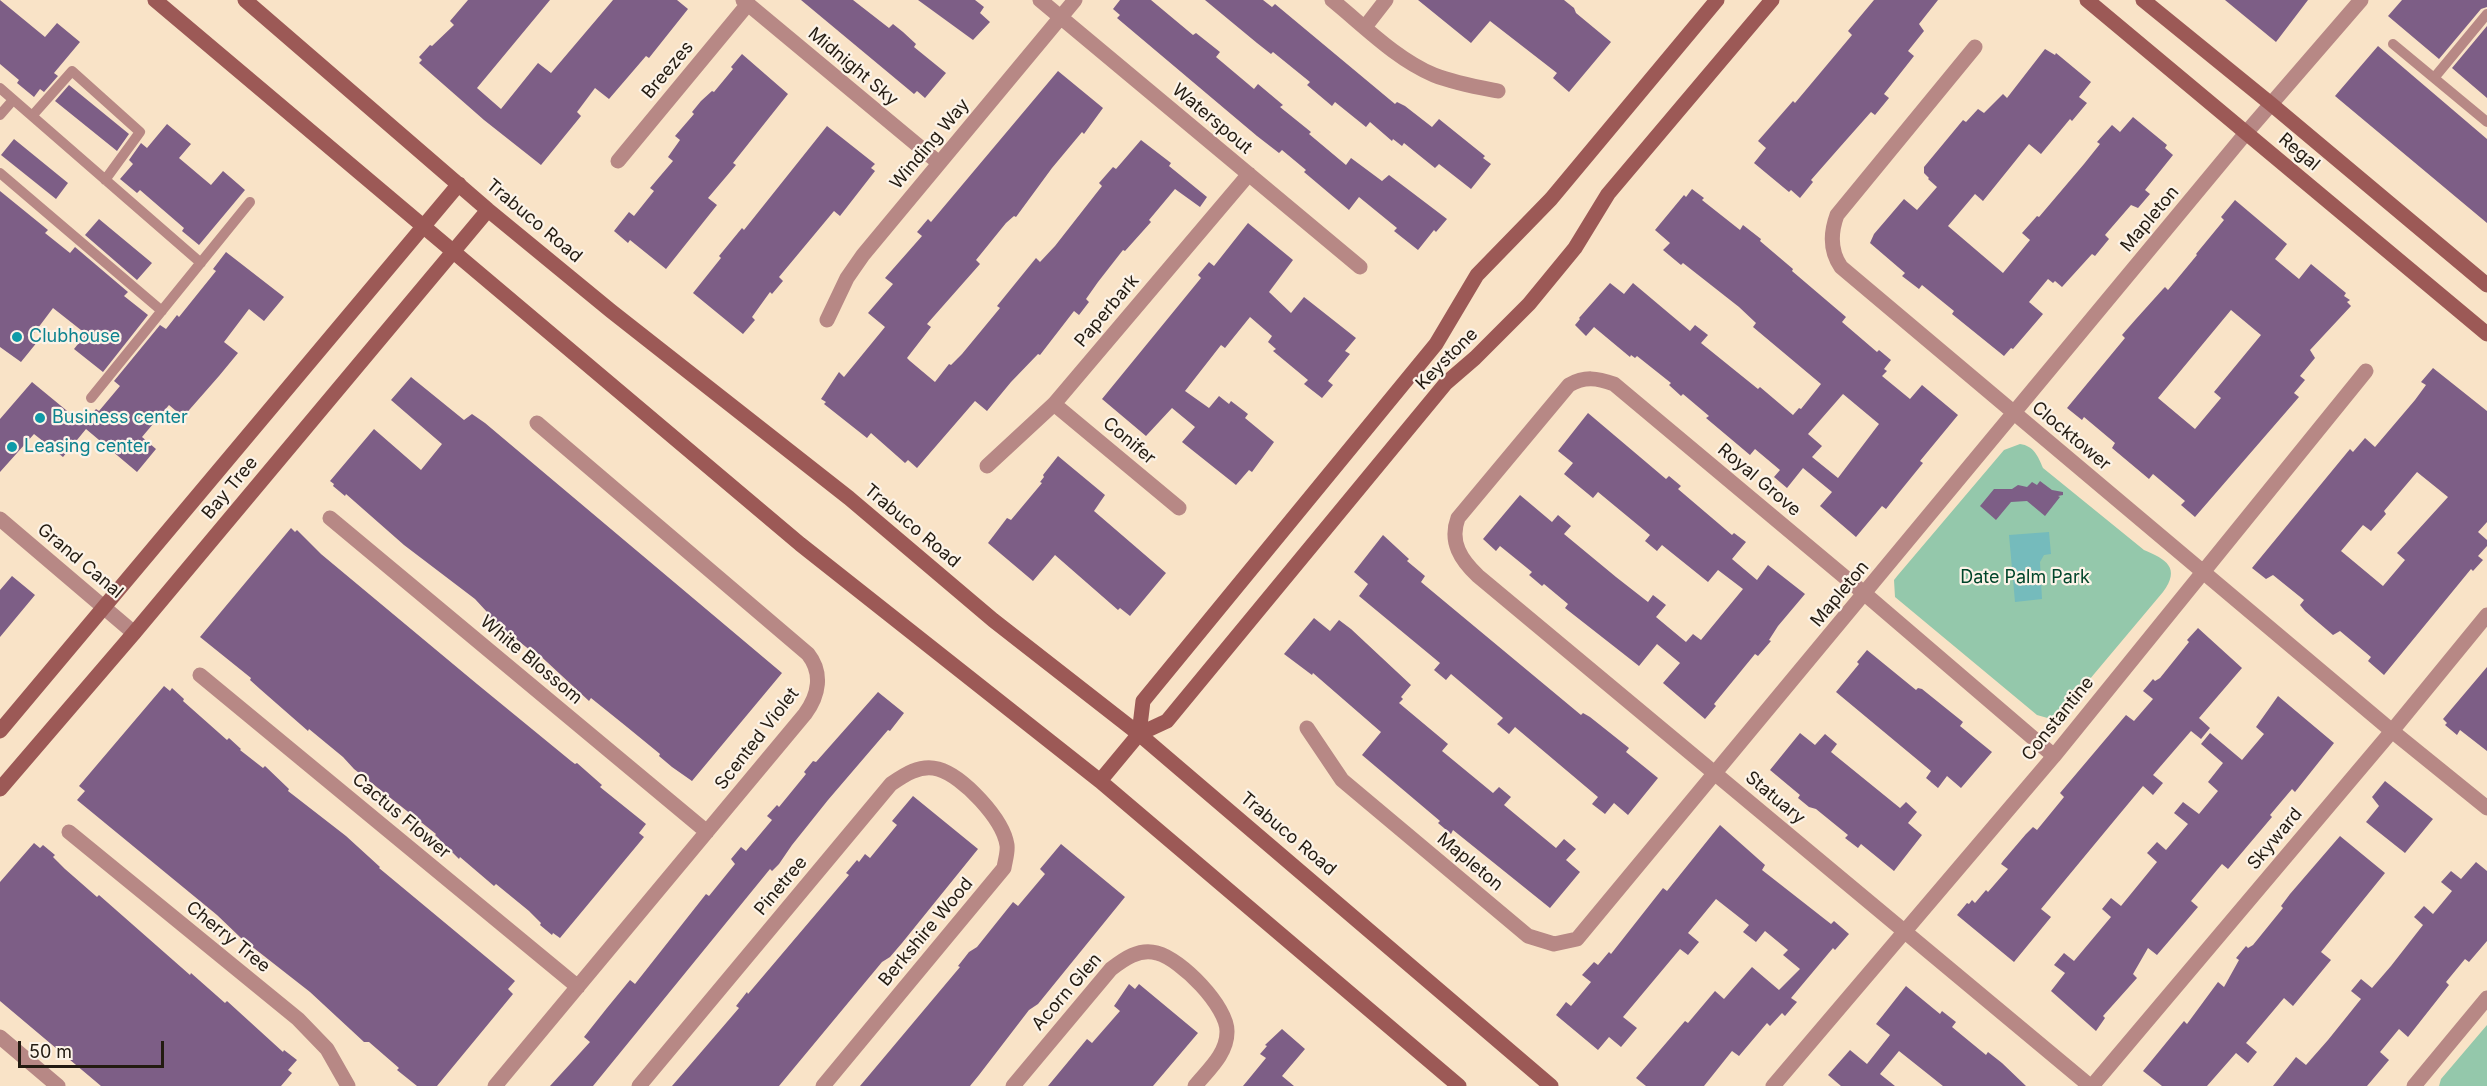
<!DOCTYPE html>
<html>
<head>
<meta charset="utf-8">
<style>
  body { margin:0 }
  #map { position:relative; width:2487px; height:1086px; overflow:hidden; background:#f9e3c7; font-family:Inter,sans-serif }
  canvas { display:block }
  .scale { position:absolute; left:18px; top:1041px; width:146px; height:27px; box-sizing:border-box; border:3px solid #231b11; border-top:0; padding-left:8px; font-size:18px; line-height:21px; white-space:nowrap; color:#231b11; -webkit-text-stroke:4px #fcf3e8; paint-order:stroke }
</style>
</head>
<body>
<div id="map">
<canvas width="2487" height="1086"></canvas>
<div class="scale">50 m</div>
</div>
<script>
const ctx = document.querySelector('canvas').getContext('2d');
ctx.lineJoin = 'round';
function paint(path, color) { ctx.fillStyle = color; ctx.fill(path, 'evenodd'); }
function trace(path, color, width, dash) { ctx.strokeStyle = color; ctx.lineWidth = width; ctx.lineCap = dash ? 'butt' : 'round'; ctx.setLineDash(dash || []); ctx.stroke(path); }
function drawText(font, color, halo, rows, align = 'center') {
  ctx.font = font + ' Inter,sans-serif'; ctx.lineWidth = 4.5; ctx.setLineDash([]); ctx.textBaseline = 'middle'; ctx.strokeStyle = halo; ctx.fillStyle = color; for (const [text, x, y, turn = 0] of rows) {
    ctx.save(); ctx.translate(x, y); ctx.rotate((+turn || 0) * Math.PI / 180); ctx.textAlign = isNaN(turn) ? turn : align; if (halo) ctx.strokeText(text, 0, 0); ctx.fillText(text, 0, 0); ctx.restore();
  }
}
paint(new Path2D(`
  M2020 444C2034 446 2038 456 2043 468L2144 550C2166 559 2181 568 2163 592L2058 717 2051 719 2037 715 1895 597 1894 580 1898 575 2004 450Z
  M2487 1025V1086H2439L2441 1079Z`), '#94c8ab');
paint(new Path2D(`
  M2049 532 2051 554 2044 555 2040 562 2042 599 2015 602 2009 535Z`), '#75bbbc');
paint(new Path2D(`
  M0 0 45 37 57 23 80 42 54 73 58 76 44 92 40 89 34 97 17 83 19 80 0 64Z
  M468 0H550L477 88 501 109 538 63 551 73 613 0H677L688 9 649 58 646 56 609 99 595 88 577 112 581 116 541 165 484 120 419 63 422 60 419 57 430 45 432 46 454 25 450 21Z
  M801 0H853L889 28 893 24 903 32 916 44 914 47 946 73 925 98 917 91 914 94Z
  M918 0H975L984 7 980 13 990 22 973 40Z
  M1120 0H1151L1193 35 1196 33 1220 52 1216 57 1254 89 1258 84 1283 105 1280 107 1311 132 1309 134 1346 165 1351 158 1382 181 1389 175 1447 219 1436 232 1434 230 1418 250 1394 231 1397 228 1359 197 1349 210 1304 172 1306 170 1282 150 1279 153 1257 136 1117 18 1120 15 1113 9Z
  M1205 0H1263L1272 7 1275 4 1395 104 1397 102 1405 106 1432 127 1439 119 1485 156 1483 158 1491 164 1471 189 1439 164 1435 168 1404 143 1402 146 1393 139 1392 141 1370 122 1366 127 1335 102 1332 106 1307 85 1310 82 1273 52 1271 54 1257 43Z
  M1418 0H1564L1574 8 1576 13 1611 42 1569 92 1553 78 1557 73 1490 21 1471 43Z
  M1874 0H1938L1919 24 1924 31 1908 51 1914 56 1884 94 1889 98 1875 115 1871 112 1840 147 1811 180 1813 182 1800 198 1791 190 1789 192 1754 163 1766 148 1758 141 1793 101 1795 103 1852 35 1848 31Z
  M2225 0H2308L2276 42Z
  M2402 0H2487V7L2481 9 2439 59 2388 16Z
  M2487 26V98L2452 68Z
  M2378 46 2487 139V223L2335 96Z
  M2045 49 2055 55 2056 53 2091 82 2079 97 2087 103 2072 121 2070 119 2041 154 2029 144 1983 201 1975 194 1948 226 2003 273 2030 240 2022 233 2037 216 2039 217 2084 164 2100 144 2097 142 2112 125 2120 132 2133 117 2167 145 2165 148 2173 155 2145 190 2150 194 2138 208 2131 205 2105 235 2109 239 2095 256 2092 254 2062 287 2055 281 2053 283 2048 279 2029 302 2043 314 2013 349 2011 348 2004 356 1952 314 1954 311 1922 285 1919 289 1902 276 1905 273 1870 243 1874 234 1904 199 1917 210 1937 187 1928 179 1929 178 1924 173V167L1963 120 1966 122 1978 109 1984 113 2003 94 2007 98Z
  M742 54 788 94 733 163 736 165 708 198 717 205 666 269 630 240 628 243 614 231 629 212 634 216 654 191 650 188 673 161 668 157 680 140 675 136 694 114 692 112 701 101 712 91 714 92 733 69 731 67Z
  M1058 71 1103 108 1084 134 1082 132 1052 168 1016 217 1014 216 1006 223 976 260 980 264 927 324 931 327 907 358 910 361 935 382 949 364 951 365 962 354 1000 308 997 306 1036 258 1040 262 1055 246 1102 186 1099 183 1113 167 1116 169 1141 140 1171 163 1169 166 1207 197 1200 207 1175 189 1149 220 1151 222 1125 251 1123 250 1098 282 1086 299 1089 302 1079 315 1074 311 1040 355 1038 354 1011 382 987 411 975 401 917 468 908 460 905 463 871 433 867 438 824 404 826 402 821 399 839 372 844 377 885 327 868 313 893 284 885 278 922 236 917 232 928 219 931 222Z
  M69 85 129 134 117 151 55 101Z
  M167 124 191 144 179 158 211 185 223 171 245 190 199 245 182 231 184 228 140 190 137 193 120 179 133 164 129 160 141 143 147 148Z
  M827 126 875 164 871 168 875 171 840 216 834 211 779 277 783 281 772 294 770 292 752 317 755 320 743 334 693 293 721 258 719 256 742 228 744 230Z
  M14 139 68 183 56 199 1 155Z
  M1692 189 1704 198 1702 200 1740 230 1743 225 1761 239 1760 241 1793 269 1792 271 1846 317 1842 322 1877 352 1879 350 1891 360 1884 369 1887 371 1882 376 1910 399 1922 385 1958 415 1920 461 1923 463 1897 495 1886 509 1882 506 1856 537 1820 506 1832 492 1803 468 1787 488 1774 477 1780 470 1755 449 1750 455 1706 418 1709 416 1683 394 1681 396 1669 385 1671 383 1637 356 1635 358 1631 355 1630 357 1594 327 1586 336 1575 325 1580 319 1579 318 1610 283 1624 294 1633 283 1690 331 1695 325 1708 335 1701 343 1758 389 1760 387 1793 415 1799 408 1801 409 1821 384 1753 327 1756 323 1739 307 1683 263 1681 265 1663 250 1670 243 1655 230 1684 195 1686 197ZM1843 394 1879 424 1838 478 1812 457 1822 446 1808 434Z
  M0 191 48 230 45 233 70 253 75 247 128 292 124 296 148 315 103 372 74 349 86 334 53 308 32 336 38 341 21 362 0 347Z
  M2235 200 2287 244 2275 259 2299 279 2311 264 2346 293 2344 296 2350 300 2347 302 2351 306 2310 350 2315 358 2300 376 2305 380 2294 393 2299 397 2195 517 2181 505 2185 501 2153 474 2149 479 2112 448 2115 443 2084 417 2082 420 2067 408 2125 338 2122 335 2136 319 2163 289 2165 287 2168 290 2197 255 2196 254 2224 220 2221 217ZM2231 310 2261 335 2214 392 2221 398 2195 429 2158 398Z
  M99 219 152 263 137 280 85 235Z
  M1248 223 1293 260 1269 292 1291 313 1304 297 1356 338 1345 351 1350 354 1328 381 1333 385 1322 398 1304 384 1308 380 1273 351 1276 349 1268 342 1272 336 1250 317 1225 348 1221 345 1185 391 1209 408 1219 396 1229 404 1231 401 1248 414 1245 418 1274 442 1252 472 1249 470 1236 485 1182 442 1195 427 1172 408 1146 436 1102 399 1201 278 1198 275 1209 262 1214 266Z
  M226 252 284 297 264 321 249 309 224 342 238 353 219 376 183 417 169 405 142 437 156 449 137 472 86 429 63 457 34 434 0 472V419L32 382 83 424 96 409 99 411 120 386 114 381 160 325 166 329 177 315 179 317 216 271 213 269Z
  M2433 368 2487 411V522L2478 532 2487 540V546L2478 556 2483 560 2473 571 2471 569 2384 675 2368 661 2371 657 2340 631 2333 635 2305 611 2300 605 2304 600 2273 575 2266 579 2252 568 2350 449 2353 452 2365 438 2375 447 2415 400 2426 385 2421 382ZM2417 472 2448 497 2397 553 2405 560 2383 586 2341 551 2363 525 2371 531 2386 514 2384 511Z
  M411 377 464 420 472 414 485 423 782 673 692 781 672 767 659 756 660 754 627 727 591 698 589 701 533 649 531 651 485 614 487 612 475 599 404 545 346 494 345 496 333 486 334 484 330 481 374 429 421 470 442 444 391 400Z
  M1588 413 1666 479 1669 476 1681 486 1678 489 1732 535 1734 533 1746 542 1732 559 1757 580 1768 565 1805 594 1778 626 1769 640 1771 641 1758 656 1755 654 1714 704 1716 706 1705 719 1663 683 1680 663 1657 644 1639 666 1565 608 1568 604 1544 584 1542 586 1529 575 1532 572 1500 546 1496 551 1483 539 1520 495 1552 522 1558 515 1571 526 1564 534 1616 577 1648 602 1653 595 1666 605 1656 617 1686 642 1693 634 1701 640 1743 589 1718 570 1708 582 1662 545 1657 551 1645 541 1650 535 1598 492 1593 498 1564 474 1573 463 1558 451Z
  M1058 456 1105 495 1094 511 1166 573 1130 616 1120 608 1118 610 1055 555 1033 581 988 543 1007 518 1011 520 1042 483 1040 482 1044 477 1043 475Z
  M2040 481 2052 490 2063 492V495L2058 496 2060 497 2045 516 2027 501 2011 502 1996 520 1980 506 1994 489H2012L2018 485 2027 487 2032 482 2037 485Z
  M291 528 295 532 297 530 321 554 477 684 571 761 575 764 577 763 602 785 600 787 646 824 639 833 644 837 560 938 553 933 552 935 540 925 541 923 529 911 496 884 494 886 460 857 459 859 435 835 436 834 354 769 343 757 309 729 308 731 260 689 250 680 251 678 200 637Z
  M1383 535 1409 559 1407 561 1425 576 1421 582 1581 715 1583 713 1590 717 1629 748 1626 752 1658 778 1628 815 1614 803 1605 814 1592 804 1598 797 1515 727 1509 734 1497 724 1503 718 1451 674 1446 680 1434 670 1440 663 1359 596 1368 584 1354 572Z
  M12 576 35 595 0 637V590Z
  M1314 618 1330 631 1339 620 1351 629 1411 685 1401 697 1403 699 1399 703 1448 744 1442 751 1493 793 1499 787 1511 797 1504 805 1556 848 1564 839 1576 849 1566 860 1580 872 1550 908 1453 830 1451 834 1438 823 1440 821 1362 755 1381 732 1313 673 1312 675 1284 654Z
  M2198 628 2242 668 2199 718 2210 728 2201 739 2191 731 2153 775 2163 783 2153 795 2143 786 2118 816 2041 909 2051 917 2014 962 1957 915 1967 903 1969 904 1972 900 1975 903 1986 890 1988 892 2008 869 2001 864 2003 861 2026 834 2033 827 2037 830 2064 797 2060 793 2126 715 2134 721 2153 699 2143 691 2153 679 2155 681 2160 678 2189 642 2187 640Z
  M1867 650 1916 690 1918 688 1922 689 1963 722 1960 726 1992 752 1961 788 1947 776 1938 788 1926 778 1931 771 1836 692 1859 664 1857 662Z
  M2487 667V751L2460 730 2457 735 2445 725 2447 723 2443 719Z
  M164 686 170 691 172 688 184 699 183 701 227 740 229 738 241 749 240 750 263 768 265 766 289 789 288 791 346 836 380 867 379 868 515 981 508 989 513 994 437 1086H417L397 1070 399 1068 369 1042H364L310 992 241 938 217 915 77 800 85 791 79 786Z
  M878 692 904 713 890 731 888 730 828 800 792 845 779 864 772 871 770 869 593 1086H550L590 1042 584 1037 607 1008 630 980 635 984 706 894 709 896 735 864 731 859 741 847 746 851 772 820 767 816 777 805 779 807 806 774 804 772 813 761 816 762Z
  M2278 696 2334 743 2295 792 2292 789 2270 815 2272 817 2228 869 2222 864 2191 901 2198 907 2157 955 2148 948 2133 974 2137 978 2103 1016 2105 1018 2096 1031 2051 991 2065 973 2054 965 2064 953 2074 961 2111 917 2102 909 2111 898 2121 906 2157 862 2147 853 2157 842 2166 850 2188 824 2174 813 2183 802 2199 814 2218 791 2208 782 2223 763 2201 744 2210 733 2242 760 2264 734 2256 727Z
  M1800 733 1815 745 1825 734 1837 744 1831 752 1900 808 1906 802 1917 812 1908 823 1922 835 1894 871 1861 844 1858 848 1845 838 1848 835 1816 809 1809 807 1798 798 1800 795 1770 770Z
  M2385 781 2433 819 2405 853 2366 822 2379 806 2372 797Z
  M913 796 978 849 902 943 890 957 882 962 779 1086H672L739 1008 736 1006 747 992 748 994 849 875 846 873 857 860 859 862 865 854 870 858 897 825 892 821Z
  M1720 825 1765 865 1762 870 1831 924 1834 921 1849 934 1835 950 1833 948 1791 998 1797 1002 1785 1016 1782 1013 1770 1026 1767 1023 1739 1056 1732 1051 1704 1086H1646L1636 1078 1685 1021 1688 1023 1715 991 1724 999 1752 967 1779 990 1800 969 1783 955 1788 950 1765 931 1756 942 1743 932 1749 925 1716 899 1688 933 1699 942 1688 955 1680 949 1623 1017 1637 1028 1621 1047 1609 1037 1598 1050 1556 1015 1566 1002 1571 1006 1591 982 1582 975 1594 962 1598 965 1609 952 1611 954 1663 888 1667 891Z
  M2340 836 2385 873 2321 952 2331 960 2293 1006 2284 998 2246 1043 2257 1052 2248 1063 2236 1053 2207 1086H2162L2143 1071 2184 1021 2187 1024 2218 982 2224 987 2239 960 2236 958 2246 946 2248 948 2253 945 2283 908 2281 906 2290 894Z
  M34 843 40 848 43 845 55 855 53 857 65 869 97 897 99 895 190 975 191 973 225 1003 227 1001 283 1052 284 1050 297 1060 288 1070 292 1073 281 1086H101L0 1001V882Z
  M1061 844 1125 897 1038 1004 1029 1010 979 1075 970 1086H860L960 967 958 966 969 952 977 947 1013 902 1018 906 1045 874 1040 869Z
  M2476 862 2487 871V941L2469 962 2465 959 2446 982 2449 985 2408 1037 2399 1029 2380 1052 2389 1060 2367 1086H2273L2296 1057 2306 1065 2328 1040 2361 999 2351 991 2361 979 2372 988 2391 966 2423 925 2414 917 2424 906 2433 914 2452 891 2441 882 2451 871 2461 879Z
  M1129 984 1135 989 1139 984 1198 1033 1153 1086H1048L1087 1039 1092 1043 1120 1011 1114 1006Z
  M1906 986 1940 1014 1942 1011 1956 1022 1952 1027 1986 1055 1988 1052 2002 1063 2026 1086H1943L1899 1051 1880 1074 1895 1086H1841L1828 1075 1850 1050 1867 1064 1890 1035 1876 1024Z
  M1282 1029 1305 1049 1282 1076 1294 1086H1243L1266 1058 1260 1054 1267 1046 1265 1045Z`), '#7d5e86');
trace(new Path2D(`
  M2393 44 2487 122
  M2434 78 2487 14
  M0 88 201 263
  M0 115 13 100
  M32 116 72 71 140 132 105 180
  M0 173 162 311
  M91 398 250 202`), '#b78885', 10);
trace(new Path2D(`
  M743 0 939 163
  M1040 0 1360 267
  M1332 0C1364 26 1396 59 1434 75 1454 83 1477 87 1498 91
  M1365 27 1386 0
  M1975 47 1837 215C1830 234 1830 251 1841 267L2392 731 2487 808
  M618 161 748 4
  M827 320 847 278 863 255 1075 0
  M1054 404 1179 508
  M987 466 1054 404 1249 174
  M330 518 707 832
  M0 519 134 633
  M200 675 578 987
  M1307 728 1342 780 1528 936 1554 944 1577 939 2246 133 2361 0
  M2054 756 1865 594 1614 384C1597 378 1585 376 1569 385L1458 518C1449 542 1461 560 1478 576L2090 1086
  M69 832 298 1019 327 1049 348 1086
  M0 1037 58 1086
  M495 1086 805 714C819 695 823 673 808 654L537 423
  M639 1086 891 784C904 775 920 764 938 769 963 776 1003 819 1007 845 1008 852 1005 861 1004 868L823 1086
  M1013 1086 1111 969C1124 959 1139 948 1157 953 1181 959 1228 1007 1227 1032 1227 1054 1208 1070 1195 1086
  M1773 1086 2054 756 2366 371
  M2092 1086 2392 731 2487 615
  M2414 1086 2487 998`), '#b78885', 15);
trace(new Path2D(`
  M155 0 800 544 1100 781 1459 1086
  M245 0 488 210 611 311 849 498 993 620 1139 734 1551 1086
  M2087 0 2487 334
  M2143 0 2271 104 2487 285
  M0 731 459 184
  M1139 734 1143 701 1436 344 1477 275 1551 199 1717 0
  M1100 781 1139 734 1167 721 1446 383 1475 358 1529 304 1575 248 1608 194 1772 0
  M0 789 134 633 488 210`), '#9c5956', 15);
for (const [x, y, r, color] of [
  [17,337,6,"#0f9aa8"],
  [40,418,6,"#0f9aa8"],
  [12,447,6,"#0f9aa8"]
]) { const dot = new Path2D(); dot.arc(x, y, r, 0, 2 * Math.PI); ctx.fillStyle = color; ctx.fill(dot); trace(dot, '#fcf3e8', 2); }
drawText('18px', '#231b11', '#fcf3e8', [
  ["Midnight Sky",853,67,40],
  ["Breezes",668,70,-50],
  ["Waterspout",1212,119,40],
  ["Winding Way",930,144,-50],
  ["Regal",2299,152,40],
  ["Mapleton",2150,219,-50],
  ["Trabuco Road",534,221,40],
  ["Paperbark",1107,311,-50],
  ["Keystone",1447,359,-45],
  ["Clocktower",2071,436,40],
  ["Conifer",1129,441,40],
  ["Royal Grove",1759,480,40],
  ["Bay Tree",230,488,-50],
  ["Trabuco Road",912,526,40],
  ["Grand Canal",80,561,40],
  ["Mapleton",1840,594,-50],
  ["White Blossom",531,660,40],
  ["Constantine",2058,719,-51],
  ["Scented Violet",757,739,-52],
  ["Statuary",1775,798,40],
  ["Cactus Flower",401,816,40],
  ["Trabuco Road",1288,834,40],
  ["Skyward",2275,839,-50],
  ["Mapleton",1470,862,40],
  ["Pinetree",781,886,-50],
  ["Berkshire Wood",926,932,-50],
  ["Cherry Tree",228,937,39],
  ["Acorn Glen",1067,992,-49]
]);
drawText('18px', '#0d838f', '#fcf3e8', [
  ["Clubhouse",29,337],
  ["Business center",52,418],
  ["Leasing center",24,447]
], 'left');
drawText('18px', '#00452a', '#fcf3e8', [
  ["Date Palm Park",2025,578]
]);
</script>
</body>
</html>
